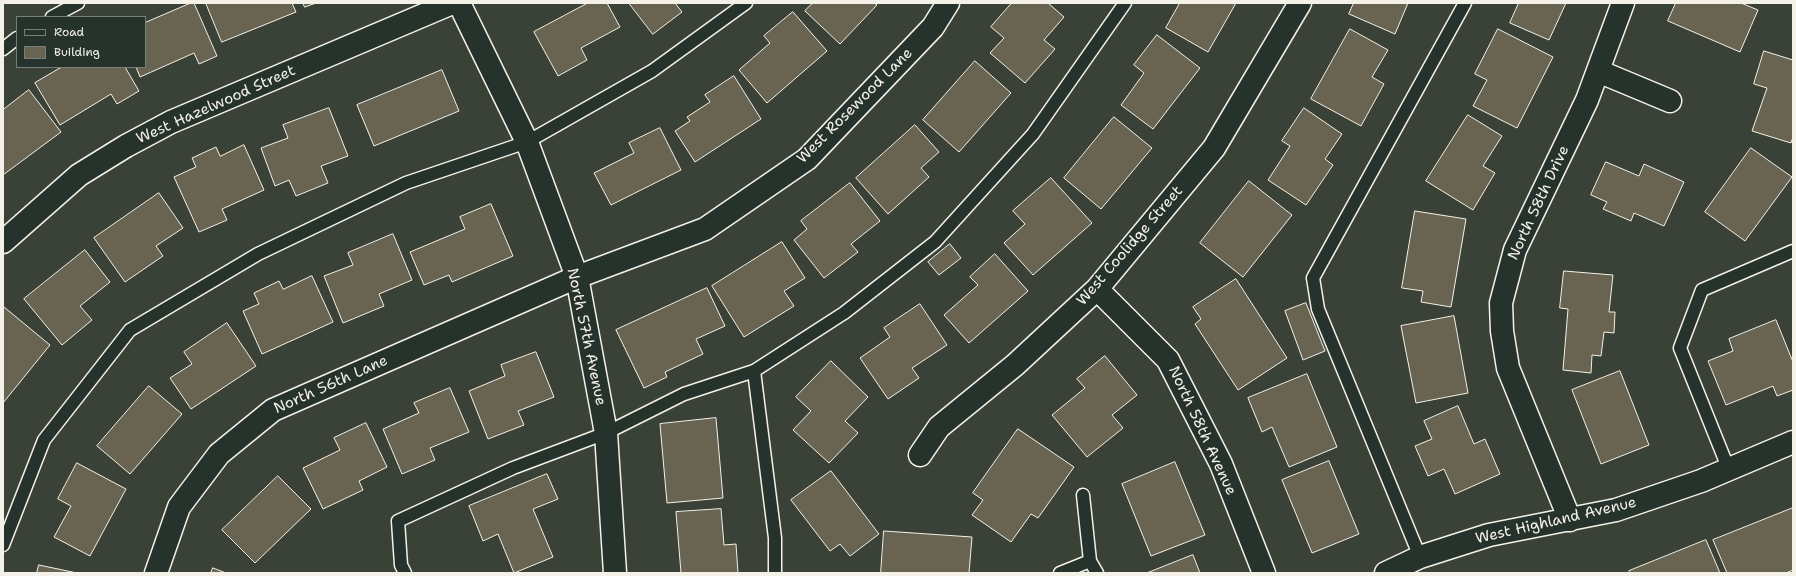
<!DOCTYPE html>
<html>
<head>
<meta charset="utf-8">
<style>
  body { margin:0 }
  #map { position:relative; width:1796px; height:576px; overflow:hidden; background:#3a4238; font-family:"Shantell Sans",sans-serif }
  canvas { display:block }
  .frame { position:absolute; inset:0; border:4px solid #f4f1e8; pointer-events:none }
  .legend { position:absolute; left:16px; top:16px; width:130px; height:52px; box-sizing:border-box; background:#26332d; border:1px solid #787f78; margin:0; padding:5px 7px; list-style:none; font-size:12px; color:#f4f1e8 }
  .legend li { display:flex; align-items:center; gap:8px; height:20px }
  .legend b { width:20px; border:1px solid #787f78 }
</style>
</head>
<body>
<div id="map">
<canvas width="1796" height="576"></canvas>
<div class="frame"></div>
<ul class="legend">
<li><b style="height:5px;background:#26332d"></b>Road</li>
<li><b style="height:11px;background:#686451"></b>Building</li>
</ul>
</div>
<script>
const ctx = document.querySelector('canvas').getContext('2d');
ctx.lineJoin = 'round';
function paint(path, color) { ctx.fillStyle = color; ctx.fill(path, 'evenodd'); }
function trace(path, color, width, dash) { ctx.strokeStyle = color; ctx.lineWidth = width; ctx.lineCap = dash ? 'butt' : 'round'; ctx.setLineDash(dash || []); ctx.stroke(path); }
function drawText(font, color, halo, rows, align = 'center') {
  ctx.font = font + ' "Shantell Sans",sans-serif'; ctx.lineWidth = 3; ctx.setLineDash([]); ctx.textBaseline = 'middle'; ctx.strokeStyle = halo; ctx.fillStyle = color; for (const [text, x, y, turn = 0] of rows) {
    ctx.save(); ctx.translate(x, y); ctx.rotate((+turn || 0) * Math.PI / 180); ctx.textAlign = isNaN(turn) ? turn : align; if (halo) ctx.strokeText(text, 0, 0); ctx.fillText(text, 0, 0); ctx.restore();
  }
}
const building = new Path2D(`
  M191 3H194L217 56 199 64 194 53 140 77 136 67H145V23Z
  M206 3H292L296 12 222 42Z
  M303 3H316L305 7Z
  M588 3H607L620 27 581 48 587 60 558 76 534 32Z
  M629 3H675L682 12 653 34Z
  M813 3H874L877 5 840 44 805 11Z
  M1012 3H1048L1064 17 1044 40 1055 49 1025 83 990 53 1004 38 991 27Z
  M1180 3H1236L1208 52 1166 28Z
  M1354 3H1408L1395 34 1349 14Z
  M1519 3H1566L1549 40 1510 23Z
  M1676 3H1741L1758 10 1740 52 1668 21Z
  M793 12 827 51 767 103 739 70 770 43 764 36Z
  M1350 29 1388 50 1372 77 1384 84 1361 126 1311 99Z
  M1498 29 1553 57 1517 128 1473 106 1487 80 1475 74Z
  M1157 35 1200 68 1153 129 1121 105 1144 73 1134 65Z
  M1764 51 1793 60V137L1791 143 1752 131 1767 88 1754 84Z
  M975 61 1011 93 959 152 923 120Z
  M62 67H125L139 91 117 104 111 94 60 125 35 83Z
  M442 70 459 111 374 146 357 105Z
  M734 76 761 119 695 162 675 131 690 121 687 117 710 102 705 95Z
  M29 90 61 132 3 175V110Z
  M329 108 348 156 321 166 328 183 296 196 289 180 275 186 261 148 288 138 283 125Z
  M1304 108 1342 134 1325 159 1333 165 1306 205 1268 180 1290 146 1282 141Z
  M1468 115 1502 136 1483 166 1495 173 1473 210 1426 181Z
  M1114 117 1152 148 1101 209 1064 178Z
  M915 125 939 152 921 168 929 177 888 214 856 178Z
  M660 128 681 170 611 205 594 173 634 153 629 143Z
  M244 145 264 190 222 209 227 220 199 232 174 177 196 167 192 158 216 147 220 156Z
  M1751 148 1792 177 1745 241 1705 212Z
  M1606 162 1639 176 1644 164 1684 182 1664 226 1634 213 1631 221 1603 209 1607 202 1591 195Z
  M1051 178 1092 223 1033 275 1004 243 1025 224 1013 211Z
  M1249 181 1292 215 1243 277 1200 243Z
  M850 183 880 221 851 244 858 252 824 278 794 240 807 229 801 221Z
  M159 193 183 228 156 246 163 256 125 282 94 238Z
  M491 204 513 256 452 282 449 275 424 285 410 252 465 229 460 217Z
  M1415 211 1466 219 1451 307 1421 302 1423 291 1402 288Z
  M393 234 412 280 379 294 384 306 343 323 324 276 353 265 348 253Z
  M782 242 805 278 784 291 794 306 744 337 712 286Z
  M950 244 961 258 939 275 928 262Z
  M85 250 110 282 80 306 92 320 62 345 24 299Z
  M995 254 1028 291 969 343 944 315 978 285 970 277Z
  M1564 271 1613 275 1609 312H1615L1614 333 1604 332 1601 356 1592 355 1591 373 1563 370 1568 309 1560 308Z
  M312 276 333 322 262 354 243 311 259 304 254 293 279 281 283 289Z
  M1236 279 1287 358 1238 390 1195 324 1201 319 1193 307Z
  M707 288 725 326 696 339 703 354 665 372 667 377 644 388 616 330Z
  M1306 303 1325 351 1303 360 1285 311Z
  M920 304 947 345 912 368 919 378 888 399 860 358 890 337 884 328Z
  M4 307 50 345 3 403V308Z
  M1454 316 1468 393 1416 403 1401 326Z
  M1776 320 1793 362V390L1777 396 1773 386 1726 405 1708 361 1733 351 1729 339Z
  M227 323 256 366 191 409 170 378 192 364 184 352Z
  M536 352 554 397 518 411 524 425 488 439 469 391 505 376 501 365Z
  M1105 356 1137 395 1112 415 1123 428 1087 457 1052 415 1085 388 1077 379Z
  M831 361 868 397 845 421 858 433 829 463 793 430 811 411 796 397Z
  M1620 371 1649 445 1601 464 1572 390Z
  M1307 374 1337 447 1289 467 1272 427 1262 432 1248 398Z
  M149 386 182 414 130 474 97 446Z
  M450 388 469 432 430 448 435 460 402 474 383 429 419 413 414 403Z
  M1458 406 1474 444 1485 439 1500 474 1455 494 1444 469 1428 476 1415 446 1432 439 1424 421Z
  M716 418 723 498 667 503 660 424Z
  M366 423 387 467 359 481 363 490 323 509 303 468 340 450 334 438Z
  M1018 429 1074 467 1038 518 1031 514 1011 542 972 515 983 500 973 493Z
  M1329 461 1359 534 1312 553 1282 480Z
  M1175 462 1205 535 1151 556 1122 484Z
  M77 463 126 489 90 556 54 537 71 506 58 499Z
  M831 471 879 534 850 556 840 544 830 551 791 500Z
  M547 474 558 499 533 509 553 557 514 573 498 534 483 541 469 506Z
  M278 476 311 509 255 563 222 530Z
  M1793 508V570L1786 573H1727L1713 540Z
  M721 509 724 545 736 544 738 573H681L676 512Z
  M884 531 972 537 969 573H881Z
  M1706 540 1720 573H1629V571Z
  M1193 555 1200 573H1147Z
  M39 565 77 573H37Z
  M213 568 226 573H211Z`);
paint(building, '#686451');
trace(building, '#f4f1e8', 1);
const lane = new Path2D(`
  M52 17 78 3
  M3 49 17 38
  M754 371 775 538V573
  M1729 470 1680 348 1702 290 1793 251
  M1083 495 1090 561 1097 573
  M3 545 44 440 130 330 258 254 406 183 527 142 652 71 746 3
  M1420 557 1318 309 1313 278 1465 3
  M405 573 401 565 398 521 513 468 606 433 684 394 754 371 844 313 935 242 1033 134 1125 3
  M1060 573 1090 561`);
const street = new Path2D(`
  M1598 71 1670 101
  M3 242 79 175 126 146 171 122 452 3
  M1097 289 1168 360 1221 464 1264 573
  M920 455 939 427 1015 365 1097 289 1214 148 1300 3
  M1570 520 1508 368 1502 331 1501 303 1515 250 1587 100 1623 3
  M156 573 179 507 219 454 273 410 577 277 705 229 807 159 933 27 948 3
  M1386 573 1420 557 1489 535 1616 510 1701 481 1793 442`);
const secondary = new Path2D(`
  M459 3 527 142 577 277 606 433 615 573`);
trace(lane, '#f4f1e8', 15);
trace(street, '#f4f1e8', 25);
trace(secondary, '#f4f1e8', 25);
trace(lane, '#26332d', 12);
trace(street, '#26332d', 22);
trace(secondary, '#26332d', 22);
drawText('15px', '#f4f1e8', '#26332d', [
  ["West Hazelwood Street",216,105,-24],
  ["West Rosewood Lane",855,106,-45],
  ["North 58th Drive",1539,203,-65],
  ["West Coolidge Street",1130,246,-49],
  ["North 57th Avenue",586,337,78],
  ["North 56th Lane",331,385,-24],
  ["North 58th Avenue",1202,431,65],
  ["West Highland Avenue",1556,521,-13]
]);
</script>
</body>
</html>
